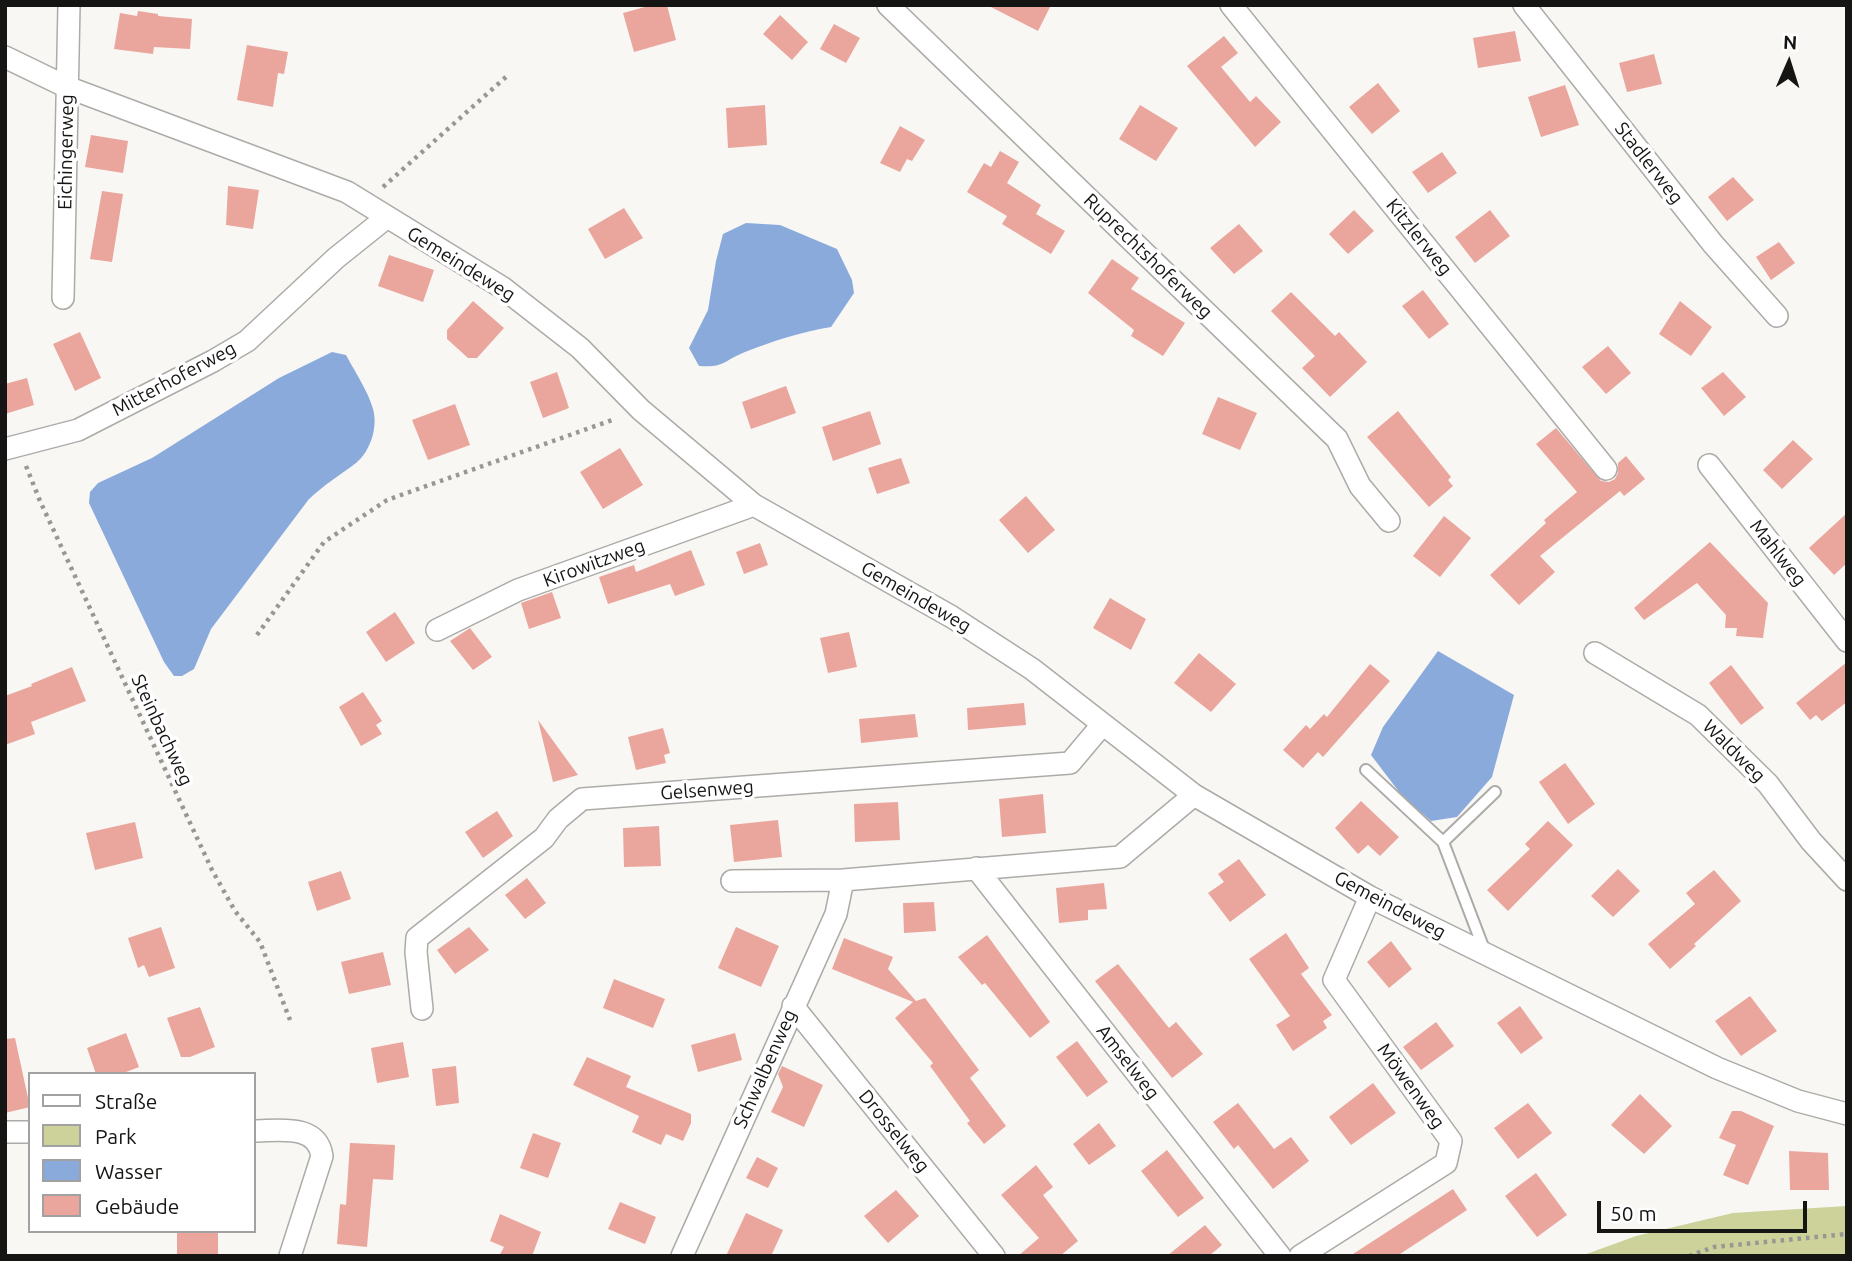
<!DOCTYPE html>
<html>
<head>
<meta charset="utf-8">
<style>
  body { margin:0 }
  #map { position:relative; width:1852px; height:1261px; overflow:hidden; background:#f8f7f4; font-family:Ubuntu,sans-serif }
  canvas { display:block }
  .frame { position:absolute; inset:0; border:7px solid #151513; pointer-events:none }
  .legend { position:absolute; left:28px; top:1072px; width:228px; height:161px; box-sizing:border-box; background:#fff; border:2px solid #a1a1a1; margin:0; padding:9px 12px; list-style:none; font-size:21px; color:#151513 }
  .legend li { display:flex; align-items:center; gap:14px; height:35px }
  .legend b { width:35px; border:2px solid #a1a1a1 }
  .north { position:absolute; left:1754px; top:28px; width:70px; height:70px; -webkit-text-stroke:5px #fff; paint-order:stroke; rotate:3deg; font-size:19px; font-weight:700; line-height:28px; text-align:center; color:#151513 }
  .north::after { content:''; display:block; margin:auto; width:24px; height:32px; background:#151513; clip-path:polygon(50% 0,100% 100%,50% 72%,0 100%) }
  .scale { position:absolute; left:1597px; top:1201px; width:210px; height:32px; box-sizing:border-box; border:4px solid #151513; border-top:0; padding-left:9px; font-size:21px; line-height:24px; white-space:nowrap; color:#151513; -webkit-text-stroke:5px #fff; paint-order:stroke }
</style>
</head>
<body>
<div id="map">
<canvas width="1852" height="1261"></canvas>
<div class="frame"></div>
<ul class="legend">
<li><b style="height:9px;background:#fff"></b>Straße</li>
<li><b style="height:19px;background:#ccd299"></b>Park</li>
<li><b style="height:19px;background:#8aaadc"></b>Wasser</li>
<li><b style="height:19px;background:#eaa69d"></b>Gebäude</li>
</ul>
<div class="north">N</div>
<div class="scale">50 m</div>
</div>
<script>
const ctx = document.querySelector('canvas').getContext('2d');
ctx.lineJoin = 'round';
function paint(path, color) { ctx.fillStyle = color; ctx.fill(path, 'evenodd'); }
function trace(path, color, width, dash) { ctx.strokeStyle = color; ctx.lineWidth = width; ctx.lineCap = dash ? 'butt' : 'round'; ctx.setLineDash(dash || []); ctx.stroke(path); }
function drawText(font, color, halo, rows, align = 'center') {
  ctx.font = font + ' Ubuntu,sans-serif'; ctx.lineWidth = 7; ctx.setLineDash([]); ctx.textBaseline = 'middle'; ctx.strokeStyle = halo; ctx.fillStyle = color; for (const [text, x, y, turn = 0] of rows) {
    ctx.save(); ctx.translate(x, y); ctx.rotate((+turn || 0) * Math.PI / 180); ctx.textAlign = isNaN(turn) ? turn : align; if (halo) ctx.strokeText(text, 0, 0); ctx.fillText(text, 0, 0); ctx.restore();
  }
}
paint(new Path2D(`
  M1847 1206V1256H1581L1636 1236 1733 1213Z`), '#ccd299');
paint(new Path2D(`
  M746 223 780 225 837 249 852 280 854 293 831 327C801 332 773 341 745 352 723 361 724 368 699 366L689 348 708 310 716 261 723 234Z
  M332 352 346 355C355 372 368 391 373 409 378 426 371 451 356 463 340 475 324 485 309 499L211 629 194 669 182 676H174L164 662 89 503 90 492 98 483 152 458 279 378Z
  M1438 651 1514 695 1492 777 1457 817 1431 821 1403 797 1371 755 1383 727Z`), '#8aaadc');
paint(new Path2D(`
  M652 5H667L676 40 634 52 623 13Z
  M987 5H1051L1038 31Z
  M138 11 158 14V16L192 19 190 49 154 47 153 54 114 49 120 13 137 16Z
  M780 15 808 42 792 60 763 34Z
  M834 24 860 38 846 63 820 49Z
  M1515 31 1521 61 1478 68 1473 38Z
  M1224 36 1238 53 1221 67 1250 102 1256 96 1281 122 1255 147 1187 66Z
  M247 45 288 52 284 74 278 73 273 107 237 100Z
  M1654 54 1662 84 1627 92 1619 63Z
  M1378 83 1400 111 1372 134 1349 107Z
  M1565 85 1579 125 1541 137 1528 97Z
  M765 105 767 145 728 148 726 108Z
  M1140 105 1178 128 1156 161 1119 139Z
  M900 126 925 140 912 161 907 159 900 172 880 163Z
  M91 135 128 141 123 173 85 167Z
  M1000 151 1019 162 1007 183 1041 205 1036 214 1065 231 1051 254 1002 224 1007 216 967 192 984 163 991 167Z
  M1442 152 1457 173 1428 193 1412 172Z
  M1733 177 1754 200 1727 221 1708 197Z
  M228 186 259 190 253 229 226 225Z
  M102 191 123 194 112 262 90 259Z
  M624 208 643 238 605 259 588 229Z
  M1354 210 1374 231 1348 254 1329 234Z
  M1490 210 1510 236 1475 263 1455 237Z
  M1239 224 1263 251 1234 274 1210 248Z
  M1779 242 1795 263 1771 280 1756 257Z
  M389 255 434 270 423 302 378 286Z
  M1112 259 1139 278 1131 289 1185 323 1163 356 1131 336 1134 330 1088 293Z
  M1423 290 1449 324 1429 339 1402 306Z
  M1291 292 1335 336 1339 332 1367 362 1330 397 1302 368 1315 356 1271 311Z
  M473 301 504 328 477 358H468L447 339V330Z
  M1680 301 1712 327 1691 356 1659 334Z
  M80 332 101 378 75 391 53 344Z
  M1608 346 1631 373 1606 394 1582 367Z
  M557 372 569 408 543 418 530 382Z
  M1723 372 1746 397 1724 416 1701 388Z
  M27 378 34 405 5 414V384Z
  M786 386 796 413 751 429 742 402Z
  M1218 397 1257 413 1240 450 1202 434Z
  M455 404 470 445 428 460 412 420Z
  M870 411 881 444 833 461 822 427Z
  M1398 411 1451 477 1448 480 1453 486 1429 507 1367 437Z
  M1556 428 1601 481 1609 482 1615 479 1618 473V463L1626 456 1645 479 1624 496 1620 491 1540 556 1555 572 1519 605 1490 575 1546 523 1544 520 1577 492 1536 444Z
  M1793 440 1813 459 1782 489 1763 470Z
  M620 448 643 485 603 509 580 472Z
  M901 458 910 483 877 494 868 468Z
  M1026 496 1055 530 1028 553 999 520Z
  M1847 513V563L1834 575 1809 548Z
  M1444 516 1471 538 1440 577 1413 556Z
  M1710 542 1768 603 1763 638 1736 636 1737 628H1725L1726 615 1697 583 1644 620 1634 608Z
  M760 543 768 565 744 574 736 552Z
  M691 550 705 585 675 596 670 584 608 604 599 577 634 565 636 572Z
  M552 592 561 618 529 629 521 603Z
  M1110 598 1146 619 1131 650 1093 628Z
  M395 612 415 643 386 662 366 632Z
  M470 628 492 657 473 670 450 641Z
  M849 632 857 667 828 673 820 638Z
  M1199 653 1236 684 1211 712 1174 683Z
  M1847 662V702L1822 721 1816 715 1810 720 1796 703Z
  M1370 664 1390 681 1323 757 1318 752 1303 768 1283 750 1306 725 1310 729 1324 714 1327 717Z
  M1731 665 1764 708 1741 725 1709 683Z
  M72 667 86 701 31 722 35 734 5 745V696L32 686 31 684Z
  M363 692 382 721 376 725 382 734 361 746 339 707Z
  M1024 703 1026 725 968 730 967 708Z
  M915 714 918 737 861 743 859 719Z
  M538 720 578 775 553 782Z
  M663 728 670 753 664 755 666 763 636 770 628 737Z
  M1565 763 1595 804 1568 824 1539 782Z
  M1043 794 1046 833 1002 837 999 799Z
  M1361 801 1399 837 1380 856 1368 845 1358 854 1335 828Z
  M898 802 900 840 855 842 854 804Z
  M497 811 513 836 483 858 465 832Z
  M778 820 782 857 734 862 730 825Z
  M1548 821 1573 845 1508 911 1487 890 1530 849 1525 844Z
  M135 822 143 858 95 870 86 833Z
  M659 826 661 866 624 867 623 828Z
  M1239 859 1266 895 1230 922 1208 893 1224 882 1218 874Z
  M1618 869 1640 891 1613 917 1591 896Z
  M1714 870 1741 901 1694 944 1696 946 1670 969 1648 944 1695 904 1686 893Z
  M341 871 351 899 317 911 308 882Z
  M527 878 546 903 525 919 505 895Z
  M1104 883 1107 909 1088 910V920L1059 923 1056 888Z
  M934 902 936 931 904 933 903 903Z
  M161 927 175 968 149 977 144 965 138 968 128 938Z
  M469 927 489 950 455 974 437 950Z
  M736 927 779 946 761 987 718 968Z
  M1286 933 1309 968 1301 974 1332 1015 1323 1021 1327 1028 1293 1051 1276 1025 1290 1016 1249 959Z
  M987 935 1050 1022 1030 1038 985 983 982 985 958 957Z
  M844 938 893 957 888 969 916 1001 925 998 979 1070 970 1078 1006 1126 984 1144 967 1123 970 1121 930 1066 933 1063 895 1018 913 1002 832 969Z
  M1391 941 1412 969 1389 988 1367 962Z
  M383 952 391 985 349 994 341 962Z
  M1118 964 1169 1028 1176 1022 1203 1054 1172 1078 1095 981Z
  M614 979 665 999 653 1028 603 1008Z
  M1750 996 1777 1031 1741 1056 1715 1021Z
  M1520 1006 1543 1038 1521 1054 1497 1023Z
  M200 1007 215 1047 190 1057H181L167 1018Z
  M1436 1022 1454 1046 1421 1070 1403 1047Z
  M126 1033 139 1067 121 1074H96L87 1048Z
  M735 1033 742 1060 698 1072 691 1045Z
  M15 1038 30 1107 5 1113V1039Z
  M1077 1041 1108 1082 1087 1097 1056 1057Z
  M403 1042 409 1077 377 1083 371 1048Z
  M587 1057 631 1076 626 1087 691 1114V1123L683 1141 666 1134 661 1145 632 1132 639 1116 573 1085Z
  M456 1066 459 1103 436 1106 432 1069Z
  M782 1066 823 1085 804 1127 771 1112 783 1087 778 1074Z
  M1373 1083 1396 1113 1351 1145 1329 1117Z
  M1640 1094 1672 1126 1644 1154 1611 1125Z
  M1238 1103 1274 1149 1291 1137 1309 1161 1273 1189 1238 1145 1234 1149 1213 1122Z
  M1528 1103 1552 1133 1518 1159 1494 1128Z
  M1732 1111H1741L1774 1126 1748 1185 1723 1175 1736 1145 1719 1138Z
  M1099 1123 1116 1146 1089 1165 1073 1144Z
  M533 1133 561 1143 548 1178 520 1168Z
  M350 1143 395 1145 393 1180 373 1179 367 1247 337 1244 340 1204 346 1205Z
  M1167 1150 1204 1198 1178 1217 1141 1171Z
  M1789 1151 1828 1153 1829 1190H1790Z
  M757 1157 778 1168 768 1188 746 1178Z
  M1036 1165 1053 1187 1043 1195 1078 1241 1060 1256H1018L1039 1238 1001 1195Z
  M1536 1173 1567 1215 1537 1237 1505 1196Z
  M1453 1189 1467 1210 1397 1256H1350Z
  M896 1190 919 1216 888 1243 864 1216Z
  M620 1202 656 1217 645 1244 608 1229Z
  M746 1213 783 1230 771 1256H726Z
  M500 1214 541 1232 532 1256H499L504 1247 490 1241Z
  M1205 1225 1222 1245 1209 1256H1167Z
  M177 1231H218V1256H177Z`), '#eaa69d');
const service = new Path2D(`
  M1366 770 1443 842 1485 952
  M1443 842 1495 792`);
const minor = new Path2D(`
  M888 5 1337 439 1360 486 1389 521
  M1231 5 1606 469
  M1524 5 1713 244 1777 316
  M5 57 67 87 347 192 503 288 580 348 641 410 754 505 952 617 1032 669 1194 795 1370 897 1717 1068 1798 1101 1847 1114
  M63 298 69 5
  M5 449 78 430 213 361 247 341 336 258 386 218
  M1709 465 1847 641
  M437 630 518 590 754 505
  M1595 653 1698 715 1768 784 1811 841 1847 880
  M976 868 1280 1256
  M732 881 843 880
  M793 1006 994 1256
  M422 1009 416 952 417 938 544 838 558 819 582 799 1070 763 1102 725
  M254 1131C278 1131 317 1123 322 1156L290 1256
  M5 1132H30
  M682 1256 836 914 843 880 1120 857 1194 795
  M1300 1256 1446 1163 1451 1141 1334 980 1370 897`);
trace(service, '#acaba8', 14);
trace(minor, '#acaba8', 24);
trace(new Path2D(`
  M383 187 507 76
  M26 466 40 501 212 870 235 911 260 942 290 1020
  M257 635 324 542 387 500 615 419
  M1689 1256 1714 1247 1847 1234`), '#989794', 4.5, [3.5, 5]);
trace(service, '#fff', 10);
trace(minor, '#fff', 21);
drawText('19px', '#151513', '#fff', [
  ["Eichingerweg",66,152,-89],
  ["Stadlerweg",1649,163,52],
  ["Kitzlerweg",1419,237,51],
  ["Ruprechtshoferweg",1148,256,44],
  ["Gemeindeweg",461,264,32],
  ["Mitterhoferweg",174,379,-28],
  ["Mahlweg",1778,553,52],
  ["Kirowitzweg",594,563,-20],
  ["Gemeindeweg",916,597,30],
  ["Steinbachweg",162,730,65],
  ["Waldweg",1734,751,45],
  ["Gelsenweg",707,790,-4],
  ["Gemeindeweg",1390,905,28],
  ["Amselweg",1128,1062,52],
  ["Schwalbenweg",765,1069,-66],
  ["Möwenweg",1411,1086,54],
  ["Drosselweg",894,1131,51]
]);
</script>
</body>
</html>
